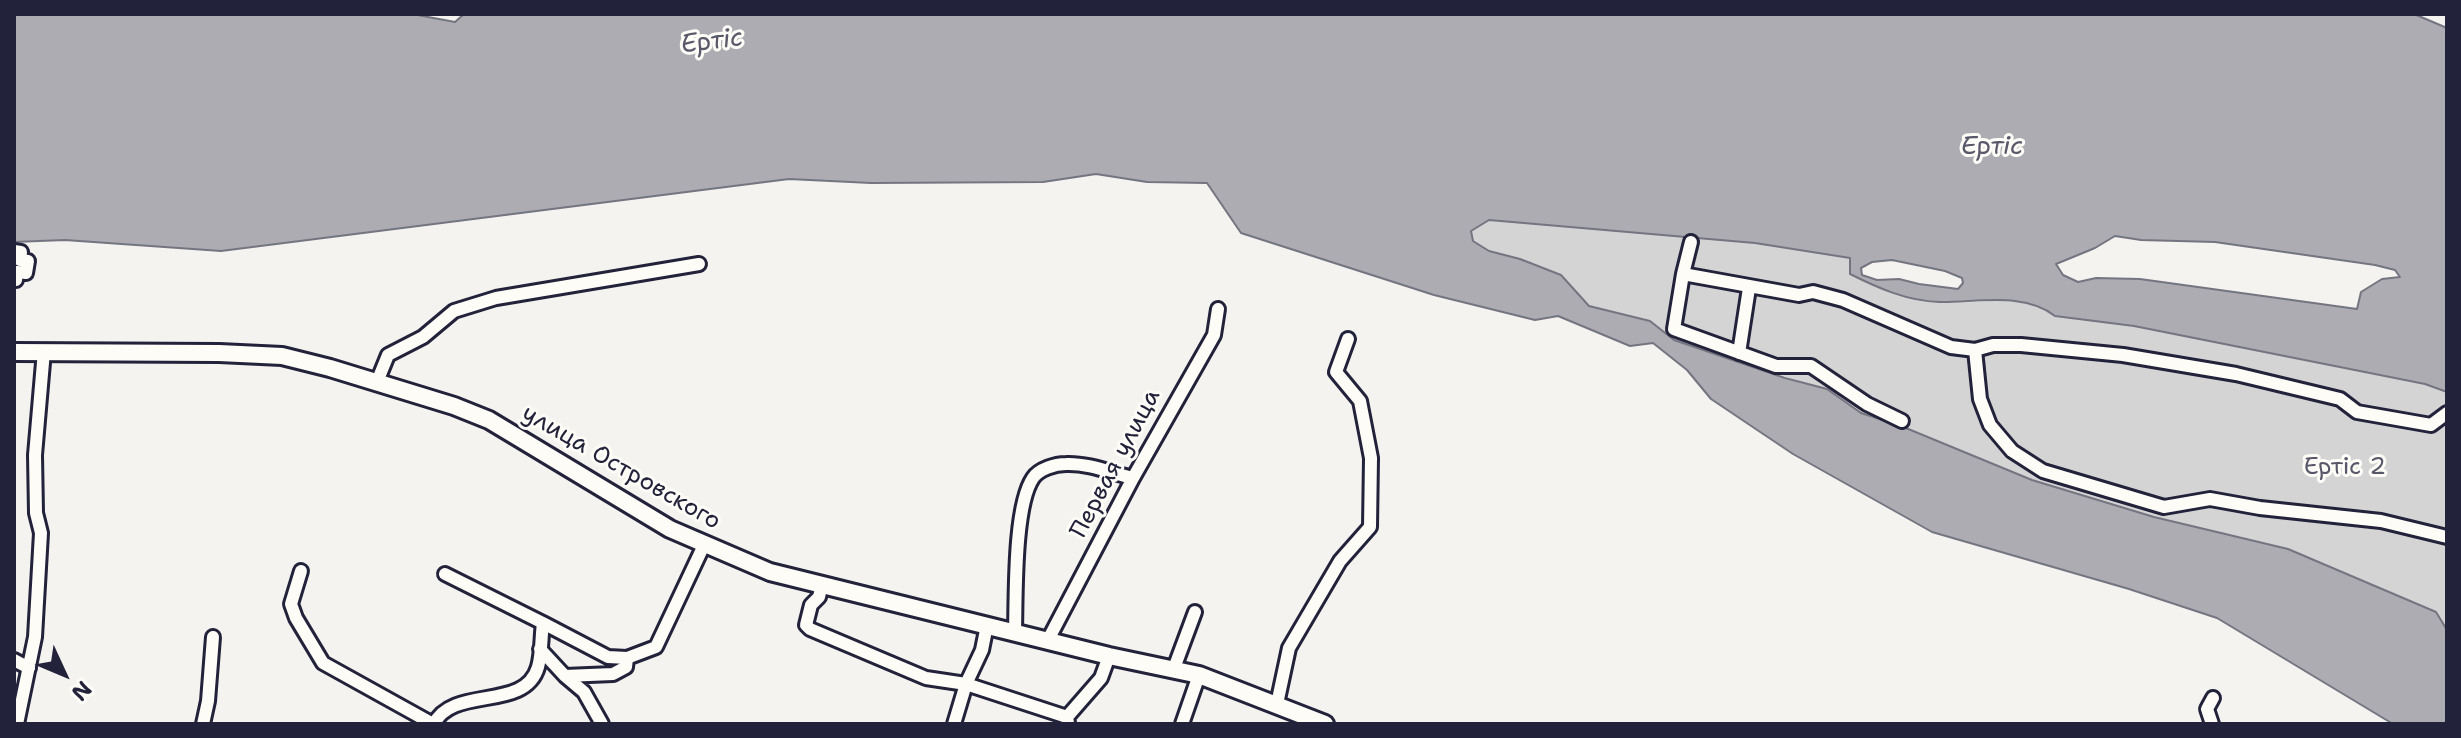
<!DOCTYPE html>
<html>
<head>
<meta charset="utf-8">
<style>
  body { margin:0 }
  #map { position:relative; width:2461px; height:738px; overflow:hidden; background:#f4f3ef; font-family:"Shantell Sans",sans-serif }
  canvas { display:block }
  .frame { position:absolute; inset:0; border:16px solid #22223b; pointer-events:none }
  .north { position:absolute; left:24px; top:634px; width:80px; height:80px; -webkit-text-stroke:6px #fdfcf7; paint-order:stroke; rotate:134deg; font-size:22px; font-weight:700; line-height:32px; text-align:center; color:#22223b }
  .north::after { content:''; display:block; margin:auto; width:28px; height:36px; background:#22223b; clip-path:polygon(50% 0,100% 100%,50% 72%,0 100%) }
</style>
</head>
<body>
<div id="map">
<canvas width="2461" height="738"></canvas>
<div class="frame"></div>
<div class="north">N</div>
</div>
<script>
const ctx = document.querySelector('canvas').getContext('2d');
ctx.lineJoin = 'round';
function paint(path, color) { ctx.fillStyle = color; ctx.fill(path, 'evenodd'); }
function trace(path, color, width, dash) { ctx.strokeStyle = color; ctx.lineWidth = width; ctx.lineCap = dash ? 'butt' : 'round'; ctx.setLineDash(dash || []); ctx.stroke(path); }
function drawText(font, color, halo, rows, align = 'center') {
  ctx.font = font + ' "Shantell Sans",sans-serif'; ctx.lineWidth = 6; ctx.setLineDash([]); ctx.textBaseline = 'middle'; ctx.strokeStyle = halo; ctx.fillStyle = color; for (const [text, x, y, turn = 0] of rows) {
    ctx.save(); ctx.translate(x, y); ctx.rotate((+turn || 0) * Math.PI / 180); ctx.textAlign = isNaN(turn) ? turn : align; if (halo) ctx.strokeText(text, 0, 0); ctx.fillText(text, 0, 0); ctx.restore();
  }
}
paint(new Path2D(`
  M1489 220 1755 243 1850 258V275C1875 282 1916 299 1940 302 1978 306 2023 290 2055 316L2134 326 2425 384 2447 392V630L2436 612 2288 549 2154 517 2032 480 1901 426 1861 413 1850 404 1805 383 1674 340 1650 321 1589 306 1561 275 1520 259 1489 251 1473 241 1471 231Z`), '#d5d4d5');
const water = new Path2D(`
  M14 14H412L455 22 464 14H2414L2447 28V392L2425 384 2134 326 2055 316C2024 291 1976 303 1939 302 1907 301 1878 288 1850 274V258L1755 243 1489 220 1471 231 1473 241 1489 251 1520 259 1561 275 1589 306 1650 321 1674 340 1785 378 1827 389 1861 413 1901 426 2032 480 2154 517 2288 549 2436 612 2447 630V721L2444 724H2393L2217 618 2129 589 1932 532 1793 454 1711 399 1687 370 1653 343 1630 346 1558 316 1535 320 1434 295 1241 233 1207 183 1147 182 1096 174 1043 182 871 183 789 179 221 251 65 240 14 242ZM2115 236 2141 240 2215 242 2375 265 2395 270 2400 277 2382 279 2361 292 2357 309 2140 279 2096 278 2078 282 2063 275 2056 264 2095 248ZM1892 260 1945 271 1962 278 1963 283 1958 289 1919 284 1899 279 1877 280 1862 275 1861 268 1872 262Z`);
paint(water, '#acacb2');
trace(water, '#757582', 2);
const minor = new Path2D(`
  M1691 242 1683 274 1799 295 1813 292 1843 300 1951 347 1975 350 1993 345H2021L2123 355 2236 374 2340 399 2357 412 2431 425 2447 413
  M14 251 21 252 20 260 28 261 26 273 17 272 16 280H14
  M1683 274 1674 329 1776 366H1811L1867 404 1902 421
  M1975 350 1980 399 1990 425 2012 451 2043 471 2164 507 2210 499 2260 508 2381 521 2447 537
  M1739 353 1749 288
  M377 382 388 355 423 337 454 311 496 298 699 264
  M301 571 291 604 296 618 323 663 433 724
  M822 584 819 597 811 605 806 625 810 629 926 678 966 684 1067 717
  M543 623 608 657 627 658
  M1015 631C1016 595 1014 506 1033 478 1039 469 1055 464 1066 464 1088 463 1112 473 1133 478
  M1048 640 1133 478 1214 335 1218 309
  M540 649 565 676
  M14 660 29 668
  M1173 671 1195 612
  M1277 704 1289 648 1340 561 1370 527 1371 458 1360 401 1336 372 1348 339
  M1068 723 1067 717 1101 678 1109 656
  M17 724 35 637 41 533 36 513 35 455 44 351
  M203 724 208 701 213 637
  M434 724C453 685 525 712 538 667 542 653 541 637 543 623L445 574
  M602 724 584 692 565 676 613 674 626 667 627 658 656 647 704 545
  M954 724 966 684 982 650 987 625
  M1182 724 1199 675
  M2212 724 2207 709 2213 698`);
const major = new Path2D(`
  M14 352 219 353 282 356 330 368 454 406 489 420 670 529 770 572 1109 656 1199 675 1325 724`);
trace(minor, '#22223b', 18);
trace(major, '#22223b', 22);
trace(minor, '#fdfcf7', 12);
trace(major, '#fdfcf7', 16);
drawText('24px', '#22223b', '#fdfcf7', [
  ["Первая улица",1116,464,-62],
  ["улица Островского",621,468,30]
]);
drawText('24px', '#585769', '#fdfcf7', [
  ["Ертіс 2",2345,468]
]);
drawText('italic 26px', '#59596b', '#fdfcf7', [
  ["Ертіс",712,42,-7],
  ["Ертіс",1992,147]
]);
</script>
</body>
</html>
